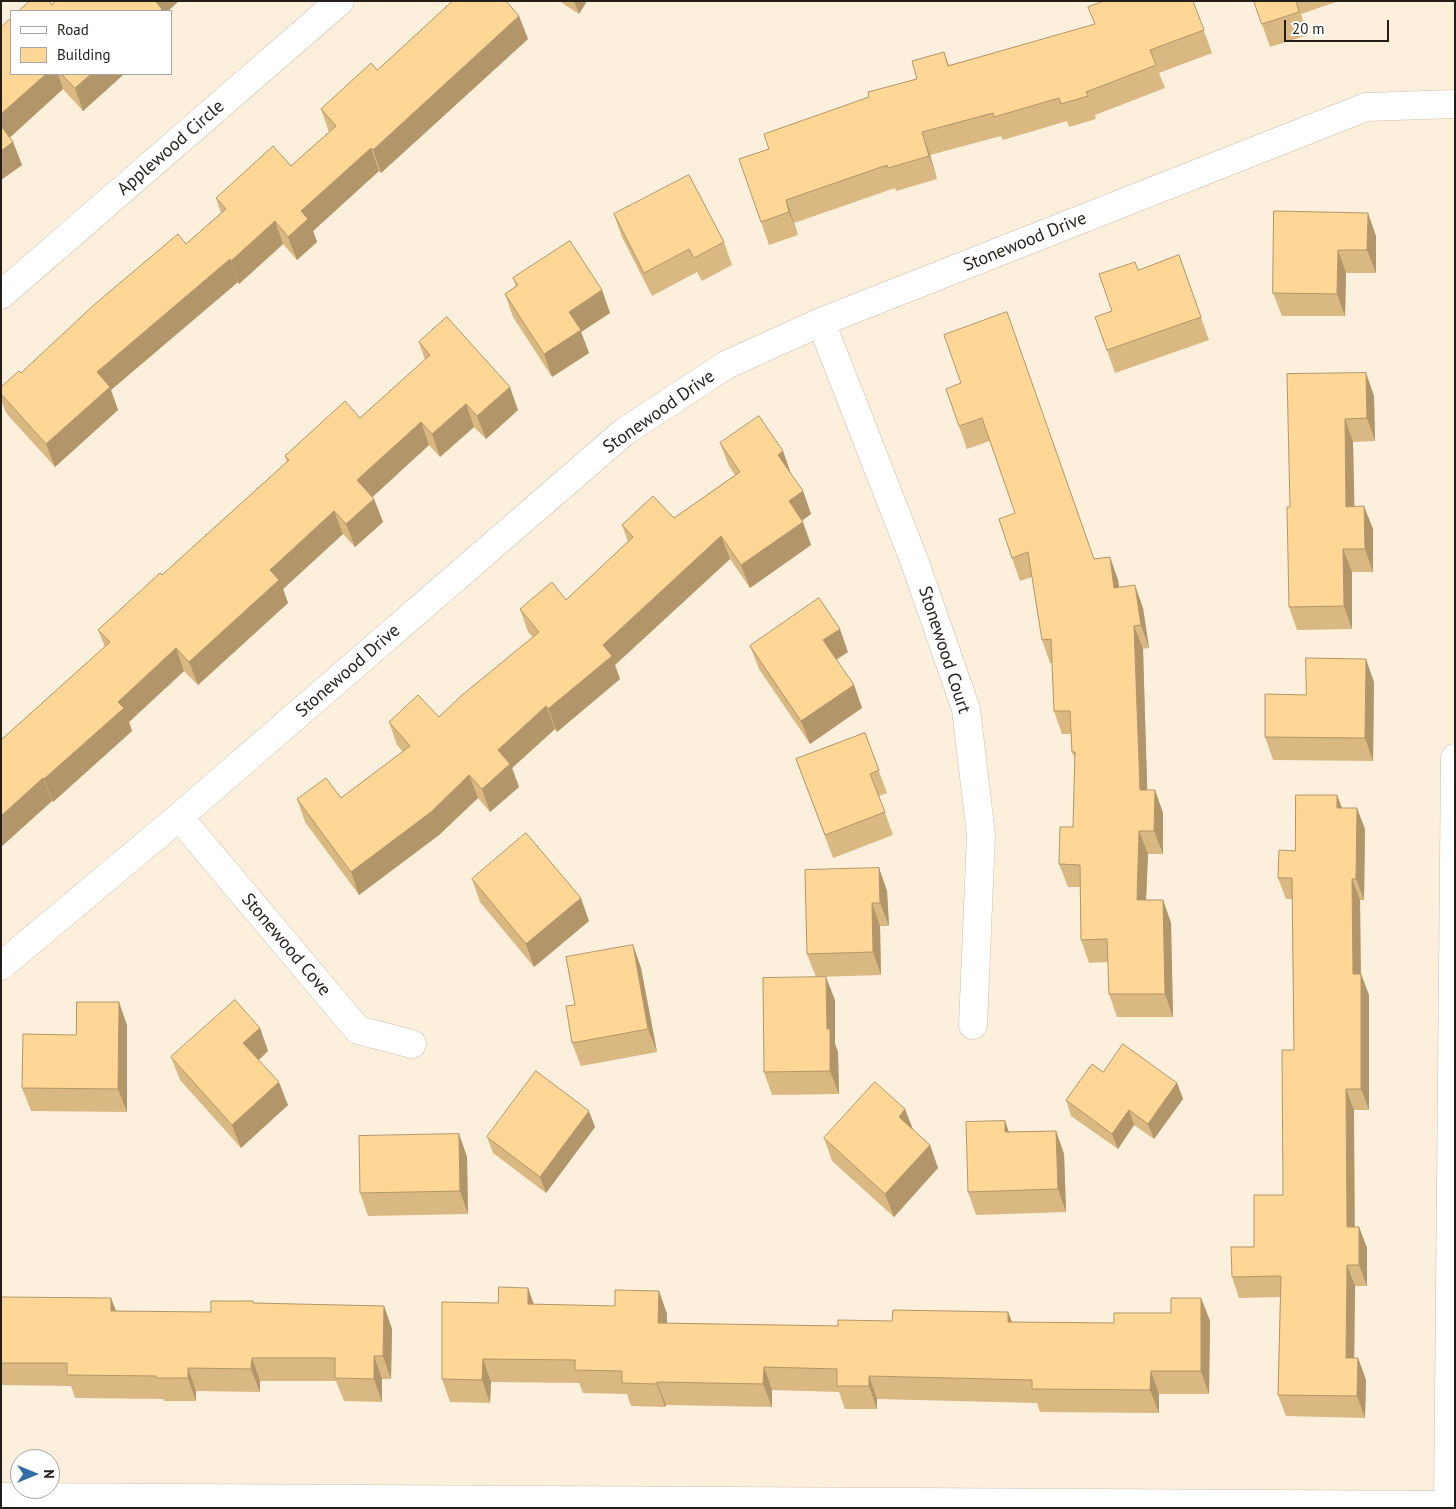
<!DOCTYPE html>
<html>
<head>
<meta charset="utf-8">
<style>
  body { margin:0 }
  #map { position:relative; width:1456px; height:1509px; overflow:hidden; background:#fcf0dd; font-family:"PT Sans",sans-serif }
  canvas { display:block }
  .frame { position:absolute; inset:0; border:2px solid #231e18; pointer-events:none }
  .legend { position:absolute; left:10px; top:10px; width:162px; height:65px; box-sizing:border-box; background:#fff; border:1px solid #a7a5a3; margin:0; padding:6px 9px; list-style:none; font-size:15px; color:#231e18 }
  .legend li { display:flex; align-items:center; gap:10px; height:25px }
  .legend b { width:25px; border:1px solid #a7a5a3 }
  .north { position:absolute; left:10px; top:1449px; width:50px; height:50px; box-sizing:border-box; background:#fff; border:1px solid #a7a5a3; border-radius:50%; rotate:90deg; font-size:14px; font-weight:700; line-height:20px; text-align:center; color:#231e18 }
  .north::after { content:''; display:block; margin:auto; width:18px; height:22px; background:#306ea5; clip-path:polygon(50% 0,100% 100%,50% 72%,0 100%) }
  .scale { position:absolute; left:1284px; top:20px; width:105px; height:22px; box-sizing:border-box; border:2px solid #231e18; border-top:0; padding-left:6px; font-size:15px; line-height:18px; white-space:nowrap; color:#231e18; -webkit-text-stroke:4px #fff; paint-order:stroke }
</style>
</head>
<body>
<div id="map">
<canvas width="1456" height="1509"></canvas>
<div class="frame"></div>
<ul class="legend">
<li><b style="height:6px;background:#fff"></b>Road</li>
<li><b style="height:14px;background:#fed696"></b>Building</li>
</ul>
<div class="north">N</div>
<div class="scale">20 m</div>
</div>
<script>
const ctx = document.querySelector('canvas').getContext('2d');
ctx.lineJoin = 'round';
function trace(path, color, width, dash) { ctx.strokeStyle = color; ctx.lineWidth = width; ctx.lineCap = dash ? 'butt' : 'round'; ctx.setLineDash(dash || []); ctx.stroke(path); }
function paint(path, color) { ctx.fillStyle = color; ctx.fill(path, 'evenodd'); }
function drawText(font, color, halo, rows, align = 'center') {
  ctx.font = font + ' "PT Sans",sans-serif'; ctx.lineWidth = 4.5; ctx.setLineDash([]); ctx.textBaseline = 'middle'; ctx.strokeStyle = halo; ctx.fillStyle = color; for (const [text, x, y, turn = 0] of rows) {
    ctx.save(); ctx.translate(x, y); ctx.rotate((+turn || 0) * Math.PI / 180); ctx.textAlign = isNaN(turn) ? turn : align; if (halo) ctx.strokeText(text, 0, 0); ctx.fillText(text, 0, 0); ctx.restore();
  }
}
const minor = new Path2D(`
  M1 295 340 1
  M821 322 914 560 966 709 981 835 973 1025
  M179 817 358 1030 412 1044
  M1 966 179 817 624 432 726 365 821 322 1366 107 1455 104
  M1 1497 1455 1505
  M1448 1505 1455 758`);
trace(minor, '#cabeab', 29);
trace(minor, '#fff', 28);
paint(new Path2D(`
  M559 1H587L579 14Z
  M1193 1 1212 53 1159 73 1165 88 1095 115 1096 119 1069 127 1067 121 1003 140 1001 136 930 155 937 179 896 191 895 188 794 223 798 235 769 245 761 222 769 149 869 97 917 79 944 52 949 65Z
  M1254 1H1339L1301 14 1308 35 1270 47Z
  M519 16 528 39 381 173 379 171 313 231 317 242 297 260 283 244 239 284 238 282 111 390 118 410 55 467 6 413 1 400V387L21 373 186 244 221 213 216 198 291 166 329 132 321 109 377 70Z
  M1 28 11 74H124L83 111 63 89 10 137 13 142 22 165 1 180Z
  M1274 211 1376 236V273H1346L1345 316H1282L1273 293Z
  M614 214 724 242 732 265 702 281 697 272 652 296 622 237Z
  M1179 255 1209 340 1115 373 1095 317 1112 311 1138 270Z
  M513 278 602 290 610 313 581 332 589 353 552 377 513 317 505 294 516 286Z
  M419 342 518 410 486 439 474 427 440 457 429 445 372 497 374 499 383 522 355 547 343 534 283 589 288 603 198 685 184 671 129 722 132 731 53 802 52 801 1 847V740L105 647 98 630 162 575 287 462 285 456 360 418 425 360Z
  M1366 373 1374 396 1375 441 1353 442 1354 506 1373 529V572H1352V629L1297 630 1289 607 1290 507Z
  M961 383 1094 559 1110 557 1118 580 1119 587 1143 608 1149 648 1143 649 1147 790H1155L1163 813V854H1148L1146 900H1163L1171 923 1173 1017H1117L1109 994 1108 962 1089 963 1081 940 1080 887H1068L1059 864 1073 827 1075 759 1072 752 1071 734H1062L1054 711 1052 663H1050L1042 640 1032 577 1020 581 1012 558 1015 513 990 441 967 449 946 389Z
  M720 443 783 451 791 474 803 491 811 514 802 521 811 545 750 588 730 559 615 665 620 679 557 732 555 729 512 768 519 787 490 812 478 798 439 835 359 895 305 822 297 799 341 798 403 752 397 745 389 722 439 717 533 637 528 632 520 609 566 600 628 542 622 525 674 518 735 475 729 466Z
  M750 646 848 652 836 660 854 685 862 708 810 744 759 669Z
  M1374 682 1373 761 1273 760 1265 737 1306 695Z
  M865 733 887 793 879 796 893 835 833 858 796 759Z
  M1337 795 1342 808 1365 829 1364 900H1360L1361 974 1369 995V1110H1354V1227H1359L1367 1248V1286H1355L1354 1358H1358L1366 1380 1365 1418 1286 1416 1278 1395 1280 1297 1239 1298 1232 1277 1254 1247 1283 1195 1294 1050 1292 899H1286L1278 878 1295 851Z
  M879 868 887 891 889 926H880L881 975 816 977 807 954Z
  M472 879 589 921 534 967 480 902Z
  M633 945 641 968 657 1052 581 1066 572 1043 575 1005Z
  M835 1000V1044L838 1052 839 1094 772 1095 764 1072Z
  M127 1025V1112L31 1111 22 1088 76 1035Z
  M260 1028 268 1051 259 1060 288 1105 241 1148 180 1080 171 1057Z
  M1177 1083 1183 1099 1154 1139 1134 1125 1118 1149 1071 1116 1066 1100Z
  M1005 1121 1009 1132 1056 1131 1064 1154 1066 1212 976 1215 968 1192Z
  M595 1127 546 1193 493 1153 487 1137Z
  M912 1129 930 1145 938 1168 894 1217 832 1161 824 1138Z
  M459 1134 467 1157 468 1214 368 1216 360 1193Z
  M528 1288 534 1304 615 1306 659 1291 667 1314V1323L838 1326 1008 1312 1012 1322 1114 1323 1171 1313 1201 1298 1210 1321 1209 1394H1159V1413L1040 1412 1037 1403 877 1399V1409H845L839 1392 772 1390V1407L666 1405 665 1407 631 1406 627 1394 583 1393 579 1383 491 1382 490 1403 450 1402 442 1379 498 1303Z
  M1 1297 116 1311 211 1312 253 1303 384 1306 392 1329 391 1379H382V1402L344 1401 336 1381H260V1392L196 1391V1401H164L163 1399 75 1398 71 1386 1 1385Z`), '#dab881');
paint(new Path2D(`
  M152 1H179L168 11H156Z
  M574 1H587L579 14Z
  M519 16 528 39 381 173 373 150Z
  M46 74H58L63 89 5 142 1 133V114Z
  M91 74H124L83 111 75 88Z
  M922 132 930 155 937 179 929 156Z
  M13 142 22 165 1 180V151Z
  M371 148 379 171 313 231 317 242 297 260 288 237 301 211Z
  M786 200 794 223 798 235 789 212Z
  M1368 213 1376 236V273L1367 250Z
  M275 221 283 244 239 284 231 261Z
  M1338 250 1346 273 1345 316 1337 294Z
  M230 259 238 282 111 390 118 410 55 467 46 444 97 372Z
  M602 290 610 313 581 332 589 353 552 377 544 354 569 312Z
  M1366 373 1374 396 1375 441 1367 418Z
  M510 387 518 410 486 439 477 416Z
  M466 404 474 427 440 457 432 434Z
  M1345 419 1353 442 1355 530 1346 507Z
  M421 422 429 445 366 503 357 480Z
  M783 451 791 474 778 455Z
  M803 491 811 514 797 524 789 501Z
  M374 499 383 522 355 547 346 524Z
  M1364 506 1373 529V572L1365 549Z
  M334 511 343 534 283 589 288 603 198 685 189 662 270 570Z
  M803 522 811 545 750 588 741 565Z
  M721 536 730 559 615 665 620 679 557 732 548 709 603 645Z
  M1343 549 1352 572V629L1344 606Z
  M1110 557 1118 580 1123 611 1114 588Z
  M1135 585 1143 608 1149 648 1141 625Z
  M1134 626 1143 649 1148 813 1140 790Z
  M840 629 848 652 831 663 823 640Z
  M176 648 184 671 129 722 132 731 53 802 44 779 118 702Z
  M1366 659 1374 682 1373 761 1365 738Z
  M854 685 862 708 810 744 801 721Z
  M546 706 555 729 512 768 519 787 490 812 482 789 498 750Z
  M469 775 478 798 439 835 359 895 351 872Z
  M43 778 52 801 1 847V816Z
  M1155 790 1163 813V854L1154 831Z
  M1337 795 1345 817 1337 808Z
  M1357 808 1365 829 1364 900 1356 879Z
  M1139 831 1148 854 1145 923 1137 900Z
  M879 868 887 891 889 926 880 903Z
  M1352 879 1360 900 1361 995 1353 974Z
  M581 898 589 921 534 967 526 944Z
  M1163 900 1171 923 1173 1017 1165 994Z
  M872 903 880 926 881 975 873 952Z
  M633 945 641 968 657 1052 648 1029Z
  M1361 974 1369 995V1110L1361 1089Z
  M826 977 835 1000V1044L838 1052 839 1094 830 1071 827 1029Z
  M119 1002 127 1025V1112L118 1089Z
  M260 1028 268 1051 252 1066 243 1043Z
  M279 1082 288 1105 241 1148 232 1125Z
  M1177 1083 1183 1099 1154 1139 1148 1124Z
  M1346 1089 1354 1110 1355 1248 1347 1227Z
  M905 1109 914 1132 899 1117Z
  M1129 1110 1134 1125 1118 1149 1112 1134Z
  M589 1111 595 1127 546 1193 540 1177Z
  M1005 1121 1013 1144 1005 1132Z
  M1056 1131 1064 1154 1066 1212 1058 1189Z
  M459 1134 467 1157 468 1214 460 1191Z
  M930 1145 938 1168 894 1217 885 1194Z
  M1359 1227 1367 1248V1286L1359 1265Z
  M1347 1265 1355 1286 1354 1379 1346 1358Z
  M528 1288 536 1311 528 1304Z
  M659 1291 667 1314V1346L658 1323Z
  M111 1298 120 1321 111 1311Z
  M1201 1298 1210 1321 1209 1394 1201 1371Z
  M384 1306 392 1329 391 1379 383 1356Z
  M1008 1312 1017 1335 1008 1322Z
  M374 1356 382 1379V1402L374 1379Z
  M252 1358 260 1381V1392L251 1369Z
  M1358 1358 1366 1380 1365 1418 1357 1396Z
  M483 1359 491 1382 490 1403 482 1380Z
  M764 1367 772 1390V1407L763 1384Z
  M188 1368 196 1391V1401L188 1378Z
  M1151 1371 1159 1394V1413L1150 1390Z
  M869 1376 877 1399V1409L869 1386Z
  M657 1382 666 1405 665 1407 657 1384Z`), '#b29669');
const building = new Path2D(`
  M30 1H49L52 5 56 1H155L162 9 160 11H19Z
  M453 1H506L519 16 373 150 371 148 301 211 308 219 288 237 275 221 231 261 230 259 97 372 110 387 46 444 1 394V387L19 371 21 373 95 304 178 234 186 244 226 209 216 198 273 146 291 166 336 126 321 109 371 63 377 70Z
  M1105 1H1193L1204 30 1150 50 1156 65 1086 92 1088 96 1061 104 1059 98 994 117 993 113 922 132 929 156 888 168 887 165 786 200 789 212 761 222 739 159 769 149 764 134 869 97 868 92 917 79 912 61 944 52 948 66 1095 24 1088 7Z
  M1254 1H1296L1299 12 1262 24Z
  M11 18V74H46L1 114V28Z
  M62 74H91L75 88Z
  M1 126 13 142 1 151Z
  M689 175 724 242 694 258 689 249 644 273 614 214Z
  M1274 211 1368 213 1367 250H1338L1337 294 1273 293Z
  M570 241 602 290 569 312 581 330 544 354 505 294 518 285 513 278Z
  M1179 255 1201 317 1107 350 1095 317 1112 311 1099 274 1135 262 1138 270Z
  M1007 312 1094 559 1110 557 1114 588 1135 585 1141 625 1134 626 1140 790H1155L1154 831H1139L1137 900H1163L1165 994H1109L1107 939 1081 940 1080 865 1059 864 1060 827H1073L1075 752H1072L1070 711H1054L1051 639 1042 640 1028 552 1012 558 999 519 1015 513 982 418 959 426 946 389 961 383 944 335Z
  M447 317 510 387 477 416 466 404 432 434 421 422 357 480 374 499 346 524 334 511 270 570 279 580 189 662 176 648 118 702 124 708 44 779 43 778 1 816V740L110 642 98 630 160 573 162 575 289 460 285 456 345 401 360 418 430 355 419 342Z
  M1366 373 1367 418 1345 419 1346 507 1364 506 1365 549H1343L1344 606 1289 607 1287 507H1290L1287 374Z
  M759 416 783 451 778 455 803 491 789 501 803 522 741 565 721 536 603 645 612 656 548 709 546 706 498 750 510 764 482 789 469 775 431 812 351 872 297 799 326 778 341 798 410 746 389 722 418 695 439 717 461 696 539 632 520 609 552 582 566 600 633 537 622 525 653 496 674 518 740 472 720 443Z
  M819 598 840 629 823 640 854 685 801 721 750 646Z
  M1306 658 1366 659 1365 738 1265 737V694L1306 695Z
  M865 733 879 770 870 774 885 812 825 835 796 759Z
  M1296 795H1337V808H1357L1356 879H1352L1353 974H1361V1089H1346L1347 1227H1359V1265H1347L1346 1358H1358L1357 1396 1278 1395 1281 1276 1232 1277 1231 1247H1254V1195H1283L1282 1050H1294L1292 878H1278L1279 850 1295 851Z
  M526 833 581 898 526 944 472 879Z
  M879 868 880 903H872L873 952 807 954 805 870Z
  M633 945 648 1029 572 1043 566 1006 575 1005 566 957Z
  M826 977 827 1029H830V1071L764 1072 763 978Z
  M235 1000 260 1028 243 1043 279 1082 232 1125 171 1057Z
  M77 1002H119L118 1089 22 1088 23 1034 76 1035Z
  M1123 1044 1177 1083 1148 1124 1129 1110 1112 1134 1066 1100 1092 1064 1103 1072Z
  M536 1071 589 1111 540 1177 487 1137Z
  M875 1082 905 1109 899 1117 930 1145 885 1194 824 1138Z
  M1005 1121V1132L1056 1131 1058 1189 968 1192 966 1122Z
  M459 1134 460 1191 360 1193 359 1136Z
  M499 1287 528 1288V1304L615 1306V1290L659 1291 658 1323 838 1326V1320L892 1321 893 1310 1008 1312V1322L1114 1323V1313H1171V1298H1201V1371H1151L1150 1390 1032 1389V1380L869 1376V1386H837V1369L764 1367 763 1384 657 1382V1384L622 1383V1371L575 1370V1360L483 1359 482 1380 442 1379V1302L498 1303Z
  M1 1297 111 1298V1311L211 1312V1301H253V1303L384 1306 383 1356H374V1379L335 1378V1358H252L251 1369 188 1368V1378H156V1376L67 1375V1363H1Z`);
paint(building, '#fed696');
trace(building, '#b29669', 1);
drawText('18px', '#231e18', '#fff', [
  ["Applewood Circle",171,148,-41],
  ["Stonewood Drive",1025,242,-22],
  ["Stonewood Drive",659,412,-35],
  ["Stonewood Court",944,650,72],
  ["Stonewood Drive",348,671,-41],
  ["Stonewood Cove",286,945,50]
]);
</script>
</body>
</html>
